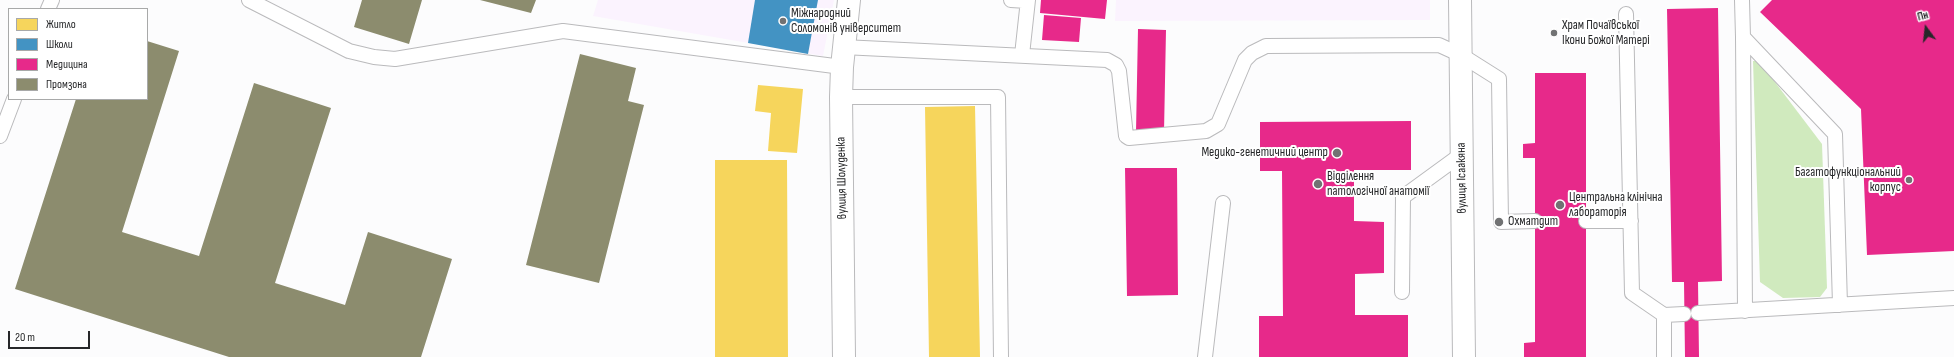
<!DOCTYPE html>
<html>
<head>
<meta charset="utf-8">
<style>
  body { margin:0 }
  #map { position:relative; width:1954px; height:357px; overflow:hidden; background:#fcfcfd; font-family:"Sofia Sans Condensed",sans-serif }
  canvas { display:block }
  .legend { position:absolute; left:8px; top:8px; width:140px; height:92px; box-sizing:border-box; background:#fff; border:1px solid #a8a9a9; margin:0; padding:5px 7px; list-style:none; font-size:12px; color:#262729 }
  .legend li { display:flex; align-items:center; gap:8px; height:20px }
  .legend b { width:20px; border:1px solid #a8a9a9 }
  .north { position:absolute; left:1906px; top:8px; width:40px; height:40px; -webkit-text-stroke:3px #fff; paint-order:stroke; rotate:345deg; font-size:11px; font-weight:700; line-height:16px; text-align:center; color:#262729 }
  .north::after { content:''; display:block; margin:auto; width:14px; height:18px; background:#262729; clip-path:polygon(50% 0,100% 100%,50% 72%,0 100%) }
  .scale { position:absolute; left:8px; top:331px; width:82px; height:18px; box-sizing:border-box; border:2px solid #262729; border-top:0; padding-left:5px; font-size:12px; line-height:14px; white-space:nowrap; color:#262729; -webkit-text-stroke:3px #fff; paint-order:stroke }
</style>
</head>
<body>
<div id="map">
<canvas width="1954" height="357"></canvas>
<ul class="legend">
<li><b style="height:11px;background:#f6d55c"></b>Житло</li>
<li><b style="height:11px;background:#4393c3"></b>Школи</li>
<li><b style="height:11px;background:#e7298a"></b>Медицина</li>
<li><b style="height:11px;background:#8c8c6e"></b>Промзона</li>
</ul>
<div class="north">Пн</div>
<div class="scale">20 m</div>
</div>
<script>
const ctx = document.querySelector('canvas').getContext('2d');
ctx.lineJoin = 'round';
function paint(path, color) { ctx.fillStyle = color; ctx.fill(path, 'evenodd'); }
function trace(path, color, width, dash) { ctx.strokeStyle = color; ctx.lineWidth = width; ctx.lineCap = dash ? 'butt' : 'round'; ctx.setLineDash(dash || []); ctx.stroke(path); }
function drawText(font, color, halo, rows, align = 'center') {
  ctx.font = font + ' "Sofia Sans Condensed",sans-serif'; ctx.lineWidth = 4; ctx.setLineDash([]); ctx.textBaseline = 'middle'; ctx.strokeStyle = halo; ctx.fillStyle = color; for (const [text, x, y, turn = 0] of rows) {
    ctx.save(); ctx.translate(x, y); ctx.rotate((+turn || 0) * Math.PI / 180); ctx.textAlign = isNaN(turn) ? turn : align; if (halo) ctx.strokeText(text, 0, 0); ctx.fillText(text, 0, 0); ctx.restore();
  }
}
paint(new Path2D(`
  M598 0H834L823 56 593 16Z
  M1116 0H1430V20L1115 21Z`), '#fbf3fe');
paint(new Path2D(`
  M1753 61H1759L1822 144 1827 288 1820 297 1783 298 1760 282Z`), '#d0eabe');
paint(new Path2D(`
  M758 85 803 89 797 153 768 151 771 113 755 111Z
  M975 106 980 357H929L925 107Z
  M715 160H787L788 357H715Z`), '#f6d55c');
paint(new Path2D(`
  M755 0H818L808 54 748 43Z`), '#4393c3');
paint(new Path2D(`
  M1041 0H1107L1105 19 1040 13Z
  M1772 0H1954V251L1867 255 1861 109 1760 12Z
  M1718 8 1722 281 1698 282 1699 357H1685L1684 282H1672L1667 9Z
  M1044 15 1081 18 1079 42 1042 40Z
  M1138 29 1166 30 1164 132H1136Z
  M1535 73H1586V357H1524V343L1535 342V158H1523V144L1535 143Z
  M1411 121V170H1354V221L1384 222V273L1355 274V315H1408V357H1259V316H1283L1282 171H1260V122Z
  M1125 168H1177L1178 295 1127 296Z`), '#e7298a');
paint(new Path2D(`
  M362 0H422L409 44 354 27Z
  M480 0H536L531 13Z
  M147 41 179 51 122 232 199 256 254 83 331 108 275 283 345 305 368 232 452 259 421 357H229L15 289 76 99H147Z
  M580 54 636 68 628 101 644 105 599 283 526 265Z`), '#8c8c6e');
const service = new Path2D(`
  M249 0 349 51 374 57 395 59 563 31 842 67
  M1011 0 1027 1
  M1742 0 1743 37 1835 134 1840 305
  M48 9 52 0
  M1626 14 1632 293 1664 315
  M1743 37 1745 311
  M843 47 1107 60 1116 65 1119 71 1126 136 1129 138 1206 131 1218 124 1245 60 1252 53 1266 46 1439 45 1461 55 1499 79 1501 222 1535 221
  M1022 55 1028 0
  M841 97H998L1001 357
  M0 136 14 99
  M1586 221H1631
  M1402 292 1403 197 1462 154
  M1698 313 1954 298
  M1205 357 1223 203
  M1664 357V315L1684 314`);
const minor = new Path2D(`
  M1460 0 1464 357
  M844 357 841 97 842 67 849 0`);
trace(service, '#bababc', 16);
trace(minor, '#bababc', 24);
trace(service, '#fff', 14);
trace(minor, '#fff', 22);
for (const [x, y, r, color] of [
  [783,21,4,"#717273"],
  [1554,33,4,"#717273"],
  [1337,153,5,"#717273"],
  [1909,180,4,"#717273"],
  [1318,184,5,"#717273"],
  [1560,205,5,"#717273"],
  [1499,222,5,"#717273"]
]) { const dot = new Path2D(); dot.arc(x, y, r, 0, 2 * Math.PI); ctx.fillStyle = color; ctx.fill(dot); trace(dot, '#fff', 1.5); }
drawText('13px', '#262729', '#fff', [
  ["Міжнародний",791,14],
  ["Соломонів університет",791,29],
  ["Храм Почаївської",1562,26],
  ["Ікони Божої Матері",1562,41],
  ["Медико-генетичний центр",1328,153,"right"],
  ["Багатофункціональний",1901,173,"right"],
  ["корпус",1901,188,"right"],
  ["Відділення",1327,177],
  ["патологічної анатомії",1327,192],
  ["Центральна клінічна",1569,198],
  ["лабораторія",1569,213],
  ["Охматдит",1508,222]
], 'left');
drawText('13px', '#262729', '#fff', [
  ["вулиця Шолуденка",842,178,-91],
  ["вулиця Ісаакяна",1462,178,-91]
]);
</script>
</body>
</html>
